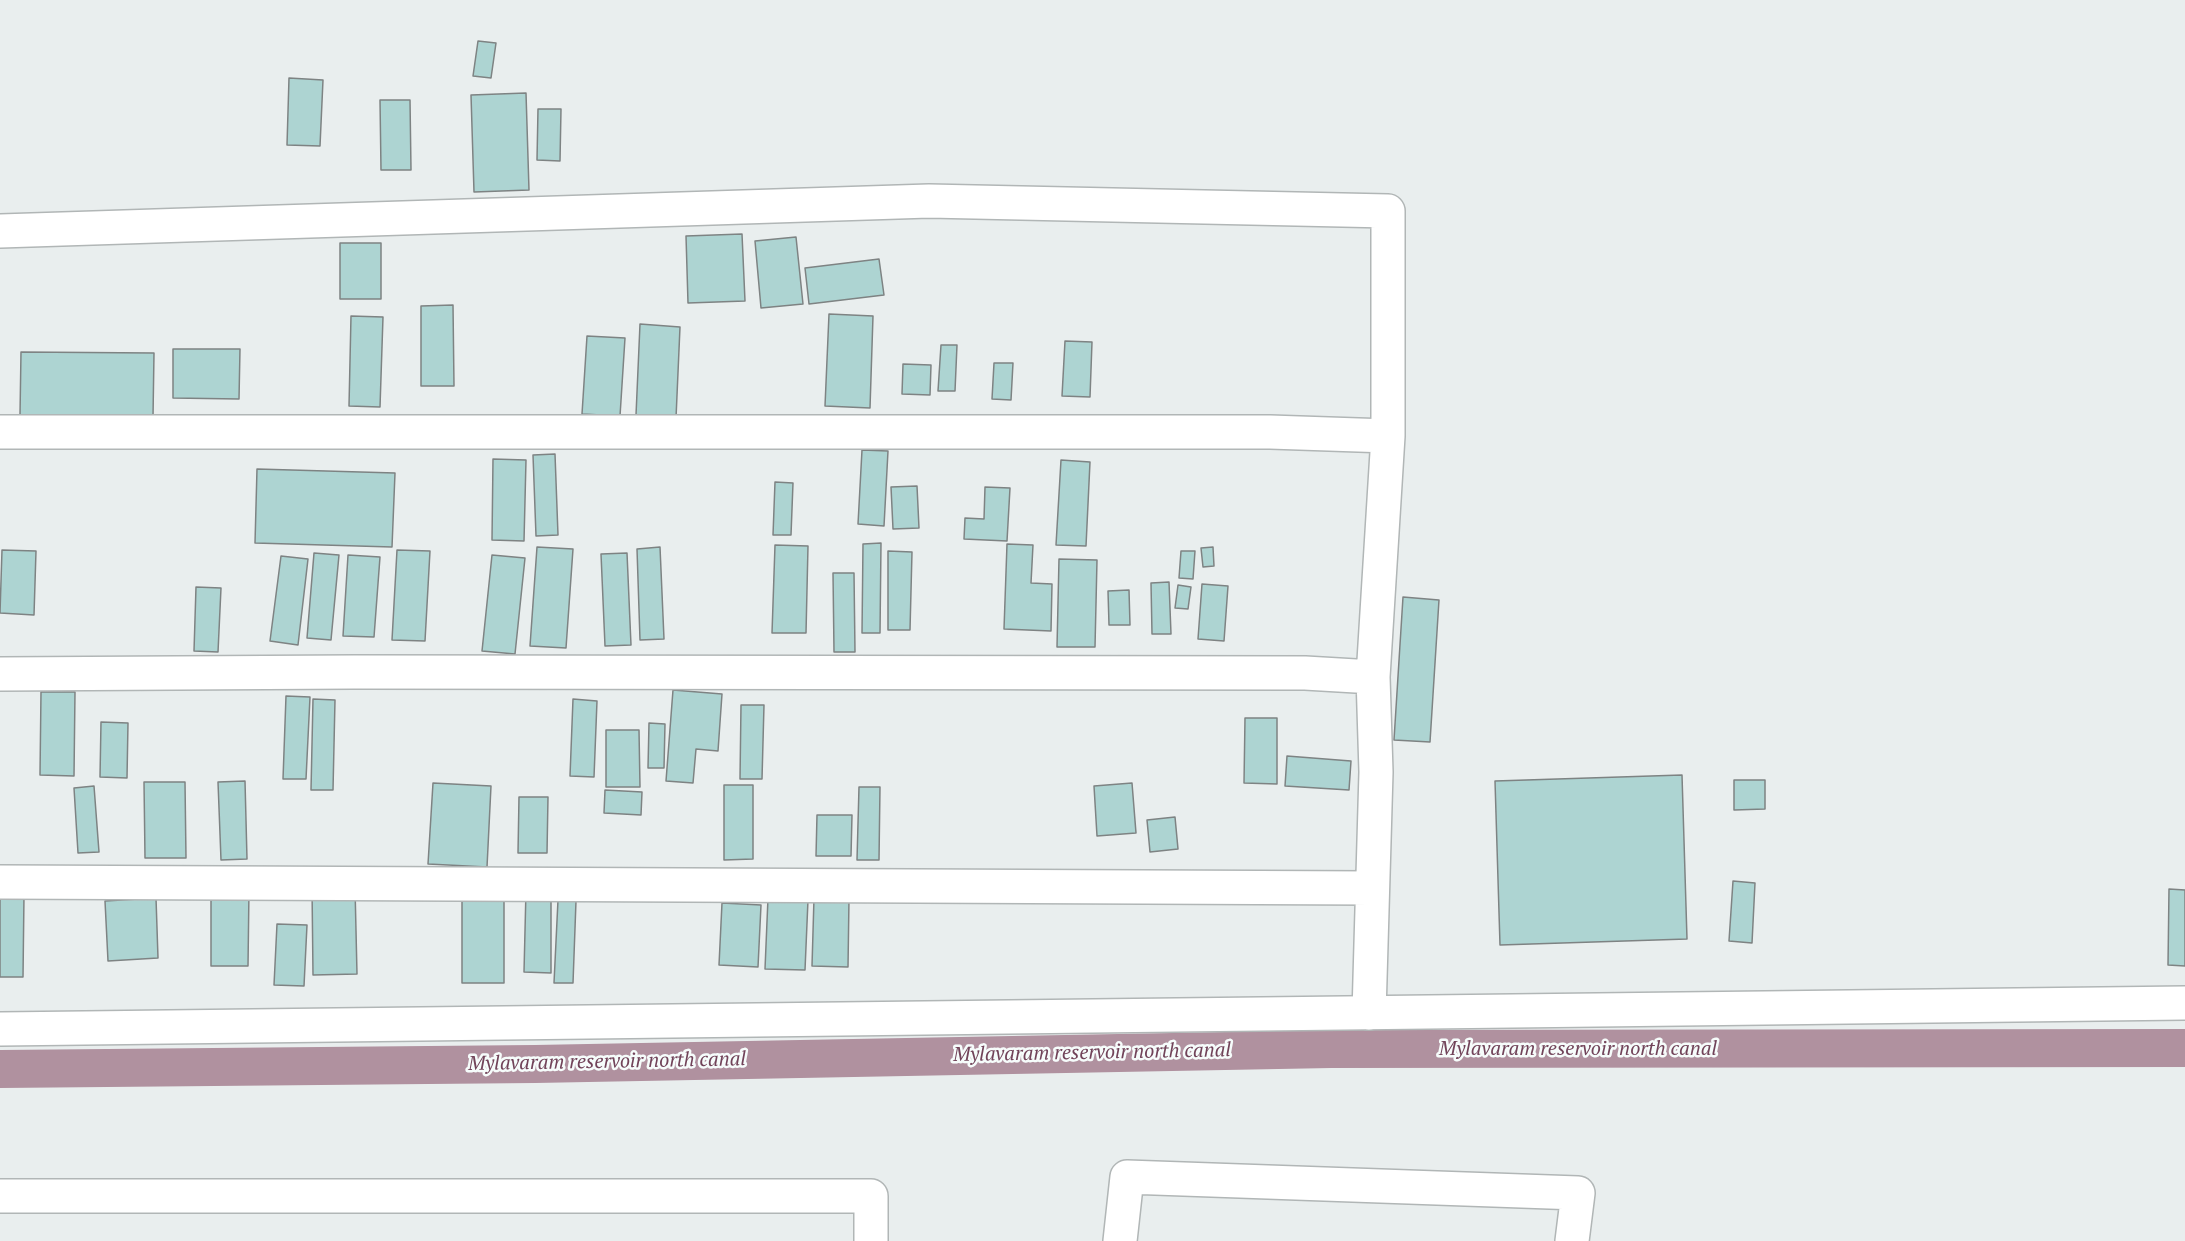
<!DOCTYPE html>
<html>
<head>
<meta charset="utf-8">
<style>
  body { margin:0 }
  canvas { display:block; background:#e9eeee }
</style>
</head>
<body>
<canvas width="2185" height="1241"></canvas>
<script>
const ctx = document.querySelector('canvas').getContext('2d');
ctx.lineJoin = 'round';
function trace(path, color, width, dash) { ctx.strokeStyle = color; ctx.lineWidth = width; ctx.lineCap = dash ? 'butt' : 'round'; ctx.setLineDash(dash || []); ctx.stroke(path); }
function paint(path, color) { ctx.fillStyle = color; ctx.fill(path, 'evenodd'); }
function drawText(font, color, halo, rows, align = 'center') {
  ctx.font = font + ' "PT Serif",serif'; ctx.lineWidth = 5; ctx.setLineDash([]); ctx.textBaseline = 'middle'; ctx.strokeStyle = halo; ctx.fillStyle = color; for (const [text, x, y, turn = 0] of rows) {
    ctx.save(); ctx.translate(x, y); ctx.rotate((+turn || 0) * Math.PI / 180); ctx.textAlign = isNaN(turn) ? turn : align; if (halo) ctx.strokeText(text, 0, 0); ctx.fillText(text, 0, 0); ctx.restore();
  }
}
trace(new Path2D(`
  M0 1069 535 1064 1331 1049 2185 1048`), '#b0919f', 38);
const building = new Path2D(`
  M478 41 496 43 491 78 473 76Z
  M289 78 323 80 320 146 287 145Z
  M526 93 529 190 474 192 471 95Z
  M380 100H410L411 170H381Z
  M538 109H561L560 161 537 160Z
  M742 234 745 301 688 303 686 236Z
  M796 237 803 304 761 308 755 241Z
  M340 243H381V299H340Z
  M879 259 884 295 809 304 805 268Z
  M453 305 454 386H421V306Z
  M829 314 873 316 870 408 825 406Z
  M351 316 383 317 380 407 349 406Z
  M640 324 680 327 676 418 636 415Z
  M587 336 625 338 620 416 582 414Z
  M1065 341 1092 342 1090 397 1062 396Z
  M941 345H957L955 391H938Z
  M173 349H240L239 399 173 398Z
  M21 352 154 353 153 417 20 415Z
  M994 363H1013L1011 400 992 399Z
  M903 364 931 365 930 395 902 394Z
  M862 450 888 451 884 526 858 524Z
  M555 454 558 535 536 536 533 455Z
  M493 459 526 460 524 541 492 540Z
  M1061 460 1090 462 1086 546 1056 545Z
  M257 469 395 473 392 547 255 543Z
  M775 482 793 483 791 535H773Z
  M917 486 919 528 893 529 891 487Z
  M985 487 1010 488 1007 541 964 539 965 518 984 519Z
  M881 543 880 633H862L863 544Z
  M1007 544 1033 545 1031 583 1052 584 1051 631 1004 629Z
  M775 545 808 546 806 633H772Z
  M537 547 573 549 566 648 530 646Z
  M660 547 664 639 640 640 637 549Z
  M1213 547 1214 566 1203 567 1201 548Z
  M2 550 36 551 34 615 0 613Z
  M397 550 430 551 425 641 392 640Z
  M888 551 912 552 910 630H888Z
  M1181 551H1195L1193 579 1179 578Z
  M314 553 339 555 331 640 307 638Z
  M627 553 631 645 605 646 601 554Z
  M348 555 380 557 374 637 343 636Z
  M492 555 525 558 515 654 482 651Z
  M281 556 308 559 298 645 270 641Z
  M1059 559 1097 560 1095 647H1057Z
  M833 573H854L855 652H834Z
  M1169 582 1171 634H1152L1151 583Z
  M1202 584 1228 586 1224 641 1198 639Z
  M1178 585 1191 587 1188 609 1175 608Z
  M196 587 221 588 218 652 194 651Z
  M1129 590 1130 625H1109L1108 591Z
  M1403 597 1439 600 1430 742 1394 740Z
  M673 690 722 694 718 751 696 749 693 783 666 781Z
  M41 692H75L74 776 40 775Z
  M286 696 310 697 306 779H283Z
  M313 699 335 700 333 790H311Z
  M573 699 597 701 594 777 570 776Z
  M741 705H764L762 779H740Z
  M1245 718H1277V784L1244 783Z
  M101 722 128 723 127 778 100 777Z
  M649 723 665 724 664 768H648Z
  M606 730H639L640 787H606Z
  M1287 756 1351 761 1349 790 1285 786Z
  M1682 775 1687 939 1500 945 1495 781Z
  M1734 780H1765V809L1734 810Z
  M245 781 247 859 221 860 218 782Z
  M144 782H185L186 858H145Z
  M433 783 491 786 487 867 428 864Z
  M1132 783 1136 833 1097 836 1094 786Z
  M724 785H753V859L724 860Z
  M94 786 99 852 78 853 74 788Z
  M859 787H880L879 860H857Z
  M605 790 642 792 641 815 604 813Z
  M519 797H548L547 853H518Z
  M817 815H852L851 856H816Z
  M1175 817 1178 849 1150 852 1147 820Z
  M1733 881 1755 883 1752 943 1729 941Z
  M312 887H355L357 974 313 975Z
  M462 888H504V983H462Z
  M2169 889 2185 890V966L2168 965Z
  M211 890H249L248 966H211Z
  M526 890 551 891V973L524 972Z
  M24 895 23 977H0V896Z
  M156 898 158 958 108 961 105 901Z
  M768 898 808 900 805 970 765 969Z
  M814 898 849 899 848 967 812 966Z
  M558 900 576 901 573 983H554Z
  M722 903 761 905 758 967 719 965Z
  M277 924 307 925 304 986 274 985Z`);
paint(building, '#add4d2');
trace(building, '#7e8383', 1.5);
const street = new Path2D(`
  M0 231 929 201 1388 211V436L1373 677 1376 772 1369 1013
  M0 432H1270L1388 436
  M0 674 354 672 1305 673 1373 677
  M0 882 1372 888
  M0 1196H871V1241
  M1120 1241 1127 1177 1578 1193 1572 1241`);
const secondary = new Path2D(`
  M0 1029 2185 1003`);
trace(street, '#b1b6b6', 36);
trace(secondary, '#b1b6b6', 36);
trace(street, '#fff', 33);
trace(secondary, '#fff', 33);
drawText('italic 20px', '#714359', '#f6fcfb', [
  ["Mylavaram reservoir north canal",1578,1049],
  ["Mylavaram reservoir north canal",1092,1053,-1],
  ["Mylavaram reservoir north canal",607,1062,-1]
]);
</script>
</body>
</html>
